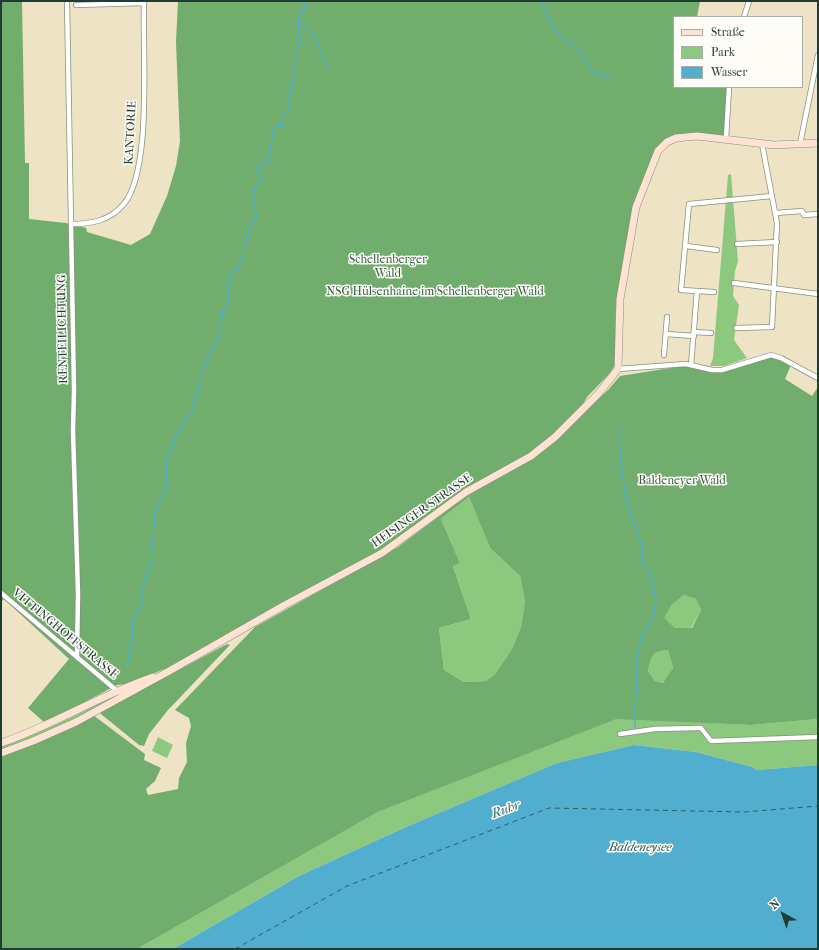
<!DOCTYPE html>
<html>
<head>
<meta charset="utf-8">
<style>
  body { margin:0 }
  #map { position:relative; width:819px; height:950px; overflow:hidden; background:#efe3c5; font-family:"IM FELL French Canon",serif }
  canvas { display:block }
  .frame { position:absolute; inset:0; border:2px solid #1f3d34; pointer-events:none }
  .legend { position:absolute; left:673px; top:16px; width:130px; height:72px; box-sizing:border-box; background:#fdfcf7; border:1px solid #a4b0a9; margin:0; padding:5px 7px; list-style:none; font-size:12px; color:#1f3d34 }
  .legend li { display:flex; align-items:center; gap:8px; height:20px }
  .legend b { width:20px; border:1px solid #a4b0a9 }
  .north { position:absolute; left:763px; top:894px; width:40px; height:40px; -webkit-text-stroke:3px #fdfcf7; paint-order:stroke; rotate:320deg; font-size:11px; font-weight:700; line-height:16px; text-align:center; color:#1f3d34 }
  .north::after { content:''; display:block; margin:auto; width:14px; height:18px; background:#1f3d34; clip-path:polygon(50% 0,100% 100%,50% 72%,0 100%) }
</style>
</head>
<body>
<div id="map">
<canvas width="819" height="950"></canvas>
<div class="frame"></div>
<ul class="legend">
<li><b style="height:5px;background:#fee3d2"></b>Straße</li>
<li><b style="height:11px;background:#8cc97e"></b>Park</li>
<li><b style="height:11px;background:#51aecf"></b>Wasser</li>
</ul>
<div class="north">N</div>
</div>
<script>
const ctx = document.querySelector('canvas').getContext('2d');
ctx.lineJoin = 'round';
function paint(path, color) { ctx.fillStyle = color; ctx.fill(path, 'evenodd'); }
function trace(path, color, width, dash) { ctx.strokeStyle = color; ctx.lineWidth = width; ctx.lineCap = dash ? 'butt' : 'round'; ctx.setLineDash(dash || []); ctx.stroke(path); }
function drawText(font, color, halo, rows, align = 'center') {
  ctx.font = font + ' "IM FELL French Canon",serif'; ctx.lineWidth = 3; ctx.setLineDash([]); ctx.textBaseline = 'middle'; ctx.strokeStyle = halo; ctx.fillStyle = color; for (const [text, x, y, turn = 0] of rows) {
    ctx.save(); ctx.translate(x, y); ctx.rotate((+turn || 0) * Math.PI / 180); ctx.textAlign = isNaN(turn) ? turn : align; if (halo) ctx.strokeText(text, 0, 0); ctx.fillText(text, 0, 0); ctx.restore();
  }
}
paint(new Path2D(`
  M731 174 738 261 735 271 733 296 739 305 734 340 747 358 724 366H710L713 358 728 175Z
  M469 497 490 548 520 576 525 601 521 627 512 649 495 674 486 681 464 682 444 670 439 628 471 619 453 565 460 563 441 519Z
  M684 595 696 599 701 610 691 628H675L663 618 672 603Z
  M668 650 673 668 668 678 662 683 655 681 648 671C652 656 651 652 668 650Z
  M114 696 115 698 56 729 1 751V745Z
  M616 718 751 725 818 719V765L757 770 752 767 696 752 634 745 557 763 406 827 299 876 173 949H137L378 812Z
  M158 737 173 745 167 758 152 751Z`), '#8cc97e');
paint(new Path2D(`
  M1 1H22L25 163H29V219L66 223 86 228 87 232 131 245 150 234 167 196 176 166 180 141 176 42 178 1H700L697 17H674V87H728L725 138 698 136 662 145 633 212 625 249 616 306 615 365 610 373 587 397 582 406 538 450 387 548 167 668 128 684 117 685 45 723 28 708 69 659 4 599 1 602Z
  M771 357 779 359 791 365 785 379 812 396 818 387V719L751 725 616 719 378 812 137 949H1V755L93 715 145 754 144 760 161 768 155 781 146 789 148 795 178 789 179 778 187 762 186 743 191 726 189 718 175 710 255 627 398 547 470 493 531 459 608 390 620 376 683 366 721 372ZM469 497 490 548 520 576 525 601 521 627 512 649 495 674 486 681 464 682 444 670 439 628 471 619 453 566 460 563 441 519ZM684 595 696 599 701 610 692 628H675L664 618 672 604ZM668 650 673 668 663 683 655 681 648 671C652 656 651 652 668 650Z
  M227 644 230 645 168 710 149 734 144 746 139 745 101 714 100 712Z`), '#71ad6d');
paint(new Path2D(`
  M634 745 696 752 752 767 757 770 818 765V949H173L299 876 406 827 557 763Z`), '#51aecf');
trace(new Path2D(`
  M541 1C545 11 550 23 557 32 564 40 573 45 580 53 591 65 590 76 610 76
  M299 24 308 29
  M312 32 327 66
  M244 249 251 224 257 216 253 202 255 194 253 191 261 179 258 172 259 166 268 162 273 132 275 127 283 126 281 116 288 110V100L291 93V86L295 74 296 52 301 39 298 29 299 17 305 7 303 1
  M619 427C619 453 622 479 628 505 633 525 645 543 643 564L650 572 656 601 653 619 641 638 636 664 637 683 635 707V727
  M127 665 133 633 132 619C138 609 148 604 141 592L151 563 155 513 167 485 166 459 172 449 173 439 178 434 185 419 193 412 195 398 201 383 202 369 208 359 210 352 216 345 220 334 219 324 221 319 224 318 220 311 227 308C227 301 231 291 228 284L232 278 230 272 237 270 243 254`), '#51aecf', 1.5);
trace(new Path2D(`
  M235 949 347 886 549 808 744 812 818 806`), '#2e5f62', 1, [5, 4]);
const minor = new Path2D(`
  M67 1 74 390 73 431 78 593 77 656
  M76 5 144 3
  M744 17 749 1
  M726 139 729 87
  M800 144 818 55
  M776 213 802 211 804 215 818 214
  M71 224C91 224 109 221 123 205 153 172 142 48 144 1
  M737 244 777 242
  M686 246 717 250
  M734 283 818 294
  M714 292 681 290 689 204 772 196
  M736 328 772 327 777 223 762 144
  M694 332 711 333
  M666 334 694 336
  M664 355 667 317
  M691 365 697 291
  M618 369 686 364 712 370H722L771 355 781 358 818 378
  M1 593 116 690
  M620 734 655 729 696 728H701L711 741 818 737`);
const secondary = new Path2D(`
  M1 743C54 725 100 695 153 677
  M1 753 33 741 76 722 171 670 283 606 382 553 466 492 531 456 555 437 598 394 618 369 620 299 636 207 658 151 667 142 676 138 697 136 774 145 818 143`);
trace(minor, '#87907c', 6);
trace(secondary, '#87907c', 8);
trace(minor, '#fff', 4.5);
trace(secondary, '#fee3d2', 7);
drawText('12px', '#1f3d34', '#fdfcf7', [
  ["KANTORIE",131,133,-87],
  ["RENTEILICHTUNG",63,329,-91],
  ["HEISINGER STRASSE",422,511,-35],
  ["VITTINGHOFFSTRASSE",65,634,40]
]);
drawText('12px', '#3a6046', '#fdfcf7', [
  ["Schellenberger",388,260],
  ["Wald",388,274],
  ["NSG Hülsenhaine im Schellenberger Wald",435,292],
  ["Baldeneyer Wald",682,481]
]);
drawText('italic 13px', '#2e5f62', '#fdfcf7', [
  ["Ruhr",506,810,-20],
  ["Baldeneysee",640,848]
]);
</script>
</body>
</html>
